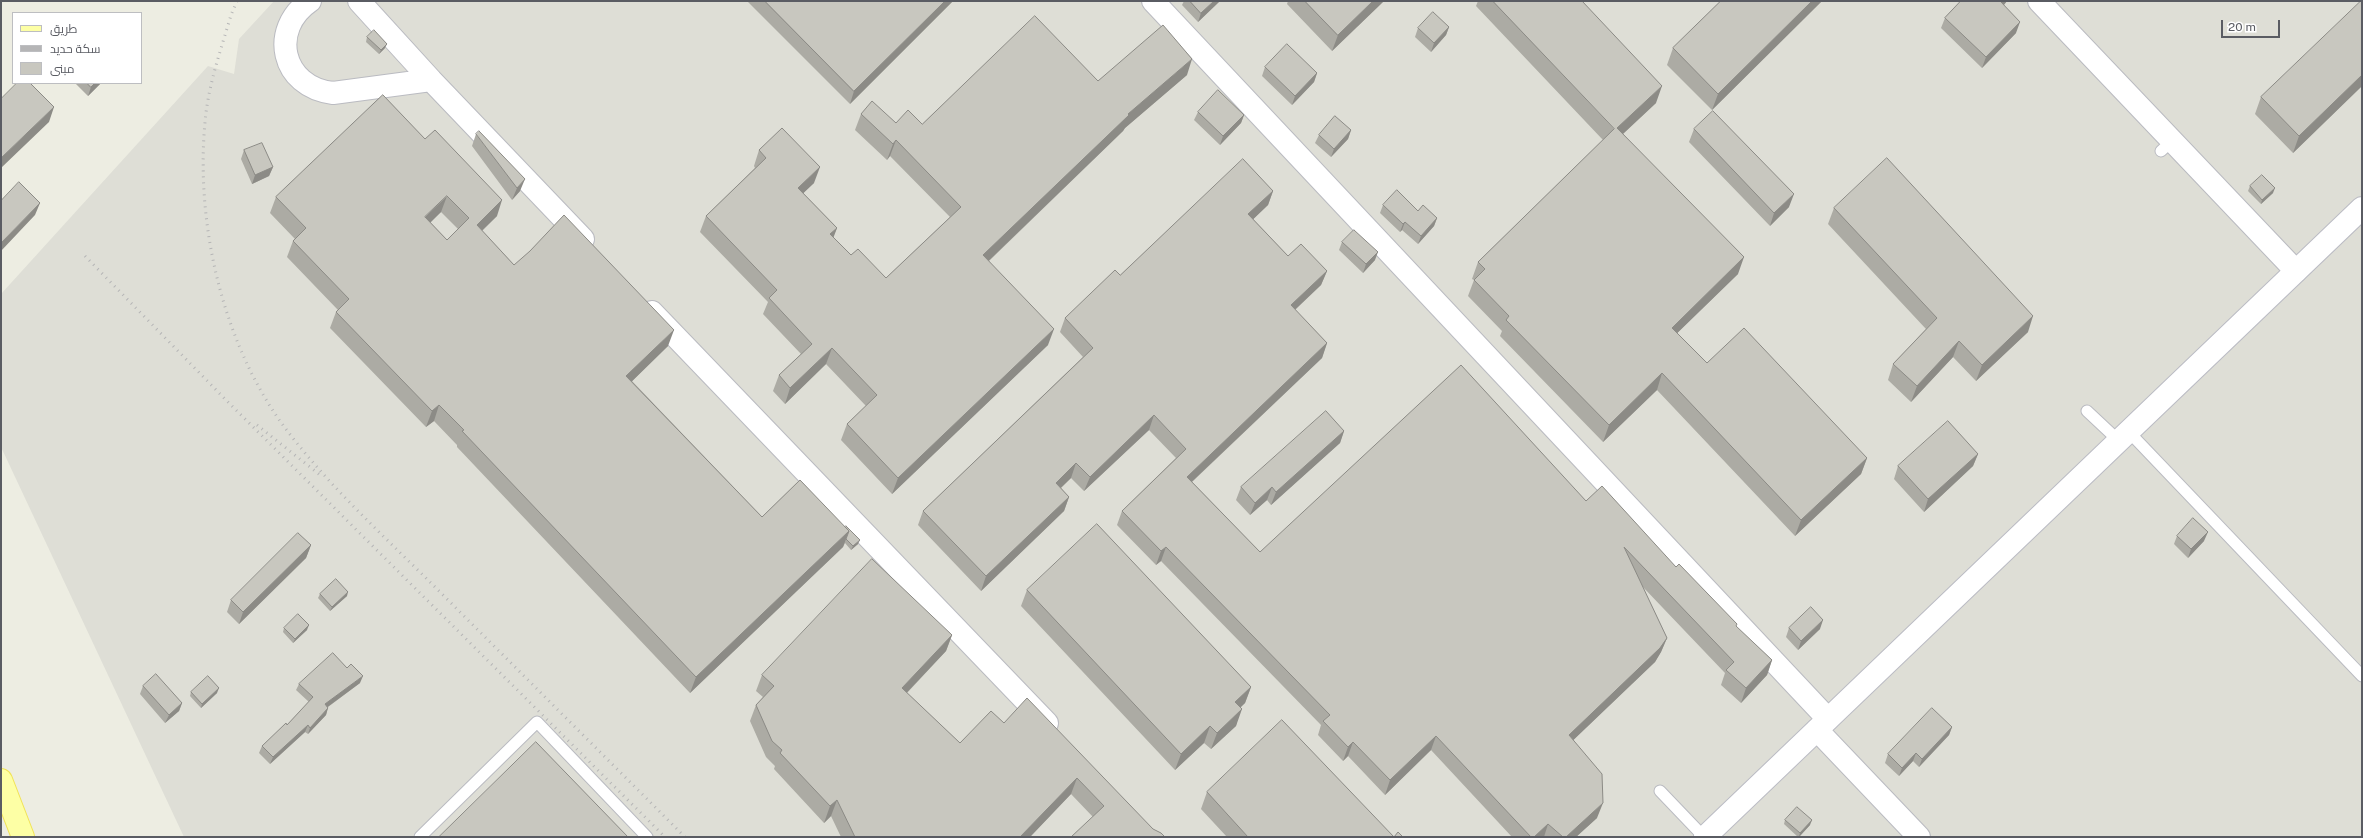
<!DOCTYPE html>
<html>
<head>
<meta charset="utf-8">
<style>
  body { margin:0 }
  #map { position:relative; width:2363px; height:838px; overflow:hidden; background:#edede2; font-family:"Public Sans",Cairo,sans-serif }
  canvas { display:block }
  .frame { position:absolute; inset:0; border:2px solid #5a5c63; pointer-events:none }
  .legend { position:absolute; left:12px; top:12px; width:130px; height:72px; box-sizing:border-box; background:#fff; border:1px solid #bdbec1; margin:0; padding:5px 7px; list-style:none; font-size:12px; color:#5a5c63 }
  .legend li { display:flex; align-items:center; gap:8px; height:20px }
  .legend b { width:20px; border:1px solid #bdbec1 }
  .scale { position:absolute; left:2221px; top:20px; width:59px; height:18px; box-sizing:border-box; border:2px solid #5a5c63; border-top:0; padding-left:5px; font-size:12px; line-height:14px; white-space:nowrap; color:#5a5c63; -webkit-text-stroke:3px #fff; paint-order:stroke }
</style>
</head>
<body>
<div id="map">
<canvas width="2363" height="838"></canvas>
<div class="frame"></div>
<ul class="legend">
<li><b style="height:5px;background:#fdffa5"></b>طريق</li>
<li><b style="height:5px;background:#b5b5b6"></b>سكة حديد</li>
<li><b style="height:11px;background:#c8c7bf"></b>مبنى</li>
</ul>
<div class="scale">20 m</div>
</div>
<script>
const ctx = document.querySelector('canvas').getContext('2d');
ctx.lineJoin = 'round';
function paint(path, color) { ctx.fillStyle = color; ctx.fill(path, 'evenodd'); }
function trace(path, color, width, dash) { ctx.strokeStyle = color; ctx.lineWidth = width; ctx.lineCap = dash ? 'butt' : 'round'; ctx.setLineDash(dash || []); ctx.stroke(path); }
paint(new Path2D(`
  M274 1H2362V837H184L1 447V294L208 66 234 74 239 39Z`), '#deded6');
const service = new Path2D(`
  M2161 151 2172 141
  M2087 411 2119 441
  M2129 432 2362 676
  M1660 791 1704 837
  M420 837 537 722 647 837`);
const tertiary = new Path2D(`
  M310 1C269 29 281 87 333 93L431 80
  M359 1 431 80 583 239
  M1153 1 1828 719
  M2039 1 2296 271
  M652 312 1047 723
  M1817 730 1919 837`);
const secondary = new Path2D(`
  M1705 837 2362 208`);
const primary = new Path2D(`
  M1 780 23 837`);
trace(service, '#babbc1', 13);
trace(tertiary, '#babbc1', 24);
trace(secondary, '#bbbcc4', 24);
trace(primary, '#f1e357', 24);
trace(service, '#fff', 11);
trace(tertiary, '#fff', 22);
trace(secondary, '#fff', 22);
trace(primary, '#fdffa5', 22);
trace(new Path2D(`
  M237 1 231 15C222 46 210 80 206 113 194 215 220 336 280 421 325 483 384 536 438 590 521 673 603 755 685 837
  M85 256 225 399 665 837
  M257 425 320 475`), '#b5b5b6', 3, [1, 5]);
paint(new Path2D(`
  M747 1H953L850 104Z
  M1184 1H1220L1198 22 1182 5Z
  M1288 1H1384L1332 51 1287 4Z
  M1478 1H1582L1656 103 1623 134 1738 274 1677 333 1707 363 1867 458 1861 474 1795 536 1657 390 1603 442 1500 336 1502 331 1468 296 1474 280 1472 279 1478 262 1603 140 1476 6Z
  M1721 1H1822L1712 110 1667 65 1673 48Z
  M1961 1H2007L2004 5 2016 33 1982 68 1941 28 1945 18Z
  M2362 1V86L2293 153 2255 114 2261 97Z
  M1449 27 1446 35 1431 52 1415 37 1418 28Z
  M367 37 385 48 379 54 366 42Z
  M1265 67 1317 73 1314 82 1292 105 1262 76Z
  M1187 75 1125 128 1123 131 989 261 1048 345 892 494 841 440 847 424 866 406 826 364 785 404 773 391 779 375 801 354 763 314 768 302 700 232 706 216 755 168 754 166 759 150 814 183 803 193 837 228 833 237 851 255 886 278 950 217 890 156 887 160 855 130 861 114 896 123 922 124 1098 81Z
  M75 83H101L88 96Z
  M383 95 497 216 482 231 514 265 668 346 632 381 762 517 800 480 858 544 851 550 845 543 843 547 690 693 457 447V445L434 421 426 427 330 328 336 312 338 310 287 257 293 241 295 239 270 213 276 197ZM441 212 458 229 447 240 430 222Z
  M1198 112 1244 115 1241 123 1220 145 1194 120Z
  M1694 129 1789 207 1770 226 1689 142Z
  M1351 130 1348 139 1331 157 1315 143 1319 135Z
  M476 134 520 191 512 200 472 146Z
  M244 150 273 167 269 176 252 184 241 159Z
  M2250 186 2273 193 2261 204 2248 191Z
  M1273 191 1268 205 1253 219 1288 256 1327 271 1321 285 1295 310 1327 343 1322 358 1192 482 1260 552 1586 501 1676 567 1736 627 1772 660 1767 675 1741 703 1721 685 1725 673 1642 586 1667 638 1661 652 1655 662 1573 740 1597 818 1576 837H1512L1431 750 1385 795 1348 756 1343 761 1318 735 1321 725 1161 561 1156 565 1117 525 1122 511 1176 458 1149 430 1084 491 1071 478 1061 488 1069 497 1064 511 981 591 918 525 923 511 1083 357 1060 332 1065 318 1120 275Z
  M1383 205 1418 211 1437 218 1434 226 1418 244 1402 230 1400 232 1380 213Z
  M1834 208 2028 332 1976 381 1953 357 1911 402 1888 380 1893 364 1926 329 1828 224Z
  M1342 242 1375 260 1363 273 1339 250Z
  M1344 431 1340 443 1271 505 1267 500 1250 515 1236 500 1241 487Z
  M1978 454 1973 466 1924 512 1894 479 1898 466Z
  M2177 536 2204 541 2188 558 2174 544Z
  M311 545 306 558 239 624 227 612 231 600Z
  M1027 590 1251 687 1245 703 1240 708 1236 726 1211 749 1204 743 1175 770 1021 606Z
  M320 594 347 596 330 611 318 598Z
  M284 628 307 630 293 643 283 632Z
  M1789 628 1820 629 1798 650 1786 637Z
  M952 635 946 651 907 693 960 743 1004 723 1153 829 1093 817 1071 794 1030 837H841L831 816 824 823 774 769 775 766 766 757 750 721 756 705 763 697 756 691 762 675Z
  M360 683 328 707 326 715 308 734 305 732 270 764 259 753 262 746 287 725 309 702 296 690 299 684Z
  M143 686 182 703 179 711 165 723 140 694Z
  M191 692 217 693 201 708 190 696Z
  M1952 727 1949 735 1919 767 1913 761 1899 776 1885 763 1888 754Z
  M1207 792 1394 837H1403H1227L1201 809Z
  M1785 820 1810 825 1799 837H1798L1784 824Z`), '#acaba4');
paint(new Path2D(`
  M945 1H953L850 104 854 91Z
  M1214 1H1220L1198 22 1201 13Z
  M1373 1H1384L1332 51 1338 35Z
  M1812 1H1822L1712 110 1718 94Z
  M2002 1H2007L1997 13 2001 2Z
  M2020 22 2016 33 1982 68 1986 57Z
  M1449 27 1446 35 1431 52 1434 43Z
  M387 44 385 48 379 54 381 50Z
  M1192 59 1187 75 1125 128 1123 131 978 271 983 255 1128 114Z
  M1317 73 1314 82 1292 105 1295 96Z
  M2362 75V86L2293 153 2299 136Z
  M95 83H101L88 96 91 87Z
  M1662 86 1656 103 1611 145 1617 128Z
  M54 107 49 122 1 168V158Z
  M1244 115 1241 123 1220 145 1223 136Z
  M1351 130 1348 139 1331 157 1334 149Z
  M896 140 890 156 887 160 893 144Z
  M273 167 269 176 252 184 255 175Z
  M820 167 814 183 792 204 798 188Z
  M525 179 520 191 512 200 517 188Z
  M2275 188 2273 193 2261 204 2262 200Z
  M1273 191 1268 205 1243 229 1248 214Z
  M1794 194 1789 207 1770 226 1774 213Z
  M447 196 441 212 420 233 425 217Z
  M502 200 497 216 471 241 477 225Z
  M40 203 35 215 1 251V243Z
  M1437 218 1434 226 1418 244 1421 236Z
  M1405 222 1402 230 1400 232 1403 224Z
  M837 228 831 244 830 234Z
  M1378 252 1375 260 1363 273 1366 264Z
  M1744 257 1738 274 1666 344 1672 328Z
  M1327 271 1321 285 1285 319 1291 305Z
  M2033 316 2028 332 1976 381 1982 365Z
  M1054 329 1048 345 892 494 898 478Z
  M674 330 668 346 621 392 626 376Z
  M1959 341 1953 357 1911 402 1917 386Z
  M1327 343 1322 358 1182 491 1187 477Z
  M832 348 826 364 785 404 790 388Z
  M1662 373 1657 390 1603 442 1609 425Z
  M439 405 434 421 426 427 432 411Z
  M1154 415 1149 430 1084 491 1090 477Z
  M1344 431 1340 443 1271 505 1276 492Z
  M1978 454 1973 466 1924 512 1928 499Z
  M1867 458 1861 474 1795 536 1801 520Z
  M1076 463 1071 478 1051 497 1056 483Z
  M1272 487 1267 500 1250 515 1255 503Z
  M1069 497 1064 511 981 591 986 576Z
  M849 531 843 547 690 693 696 677Z
  M2208 532 2204 541 2188 558 2191 549Z
  M860 540 858 544 851 550 853 546Z
  M311 545 306 558 239 624 243 612Z
  M1166 547 1161 561 1156 565 1161 551Z
  M348 592 347 596 330 611 332 607Z
  M1823 620 1820 629 1798 650 1801 641Z
  M309 625 307 630 293 643 295 639Z
  M952 635 946 651 896 704 902 688Z
  M1667 638 1661 652 1655 662 1564 749 1569 735Z
  M1772 660 1767 675 1741 703 1746 688Z
  M363 676 360 683 322 711 325 704Z
  M1251 687 1245 703 1229 718 1235 702Z
  M219 688 217 693 201 708 202 704Z
  M182 703 179 711 165 723 169 715Z
  M328 708 326 715 308 734 310 728Z
  M1242 709 1236 726 1211 749 1217 733Z
  M308 725 305 732 270 764 273 757Z
  M1210 726 1204 743 1175 770 1181 754Z
  M1952 727 1949 735 1919 767 1922 759Z
  M1436 736 1431 750 1385 795 1390 780Z
  M1353 742 1348 756 1343 761 1348 747Z
  M1916 753 1913 761 1899 776 1902 768Z
  M1077 778 1071 794 1030 837H1020Z
  M837 800 831 816 824 823 830 806Z
  M1603 803 1597 818 1576 837H1566Z
  M1812 820 1810 825 1799 837 1800 833Z
  M1548 824 1544 837H1534Z`), '#8c8b86');
const building = new Path2D(`
  M765 1H945L854 91Z
  M1190 1H1214L1201 13Z
  M1305 1H1373L1338 35Z
  M1493 1H1582L1662 86 1617 128 1744 257 1672 328 1707 363 1744 328 1867 458 1801 520 1662 373 1609 425 1506 320 1509 316 1474 280 1485 269 1478 262 1614 129Z
  M1721 1H1812L1718 94 1673 48Z
  M1961 1H2002L2001 2 2020 22 1986 57 1945 18Z
  M2361 1H2362V75L2299 136 2261 97Z
  M1433 12 1449 27 1434 43 1418 28Z
  M1035 16 1098 81 1163 25 1192 59 1128 114 1129 115 983 255 1054 329 898 478 847 424 877 395 832 348 790 388 779 375 812 344 769 298 777 290 706 216 766 158 759 150 782 128 820 167 798 188 837 228 830 234 851 255 858 249 886 278 961 207 896 140 893 144 861 114 872 101 896 123 908 110 922 124Z
  M374 30 387 44 381 50 367 37Z
  M1287 44 1317 73 1295 96 1265 67Z
  M17 83H30L54 107 1 158V99Z
  M87 83H95L91 87Z
  M1218 90 1244 115 1223 136 1198 112Z
  M383 95 425 139 435 130 502 200 477 225 514 265 530 251 564 215 674 330 626 376 762 517 800 480 849 531 696 677 462 431 464 430 439 405 432 411 336 312 349 299 293 241 306 228 276 197ZM447 196 469 218 447 240 425 217Z
  M1713 111 1794 194 1774 213 1694 129Z
  M1335 116 1351 130 1334 149 1319 135Z
  M479 131 525 179 517 188 476 134Z
  M262 143 273 167 255 175 244 150Z
  M1887 158 2033 316 1982 365 1959 341 1917 386 1893 364 1937 318 1834 208Z
  M1243 159 1273 191 1248 214 1288 256 1301 244 1327 271 1291 305 1327 343 1187 477 1260 552 1461 365 1586 501 1602 486 1676 567 1679 564 1737 624 1736 626 1772 660 1746 688 1726 670 1734 662 1624 547 1667 638 1660 648 1569 735 1602 774 1603 803 1566 837H1563L1548 824 1534 837H1531L1436 736 1390 780 1353 742 1348 747 1323 721 1330 715 1166 547 1161 551 1122 511 1186 449 1154 415 1090 477 1076 463 1056 483 1069 497 986 576 923 511 1093 348 1065 318 1115 270 1120 275Z
  M2262 175 2275 188 2262 200 2250 186Z
  M19 182 40 203 1 243V201Z
  M1397 190 1418 211 1423 205 1437 218 1421 236 1405 222 1403 224 1383 205Z
  M1354 230 1378 252 1366 264 1342 242Z
  M1326 411 1344 431 1276 492 1272 487 1255 503 1241 487Z
  M1948 421 1978 454 1928 499 1898 466Z
  M2193 518 2208 532 2191 549 2177 536Z
  M1097 524 1251 687 1235 702 1242 709 1217 733 1210 726 1181 754 1027 590Z
  M846 526 860 540 853 546 846 539 849 531 845 527Z
  M298 533 311 545 243 612 231 600Z
  M872 559 952 635 902 688 960 743 991 711 1004 723 1027 698 1153 829 1161 833 1165 837H1071L1104 806 1077 778 1020 837H855L837 800 830 806 780 753 782 750 772 741 756 705 774 686 762 675Z
  M336 579 348 592 332 607 320 594Z
  M1811 607 1823 620 1801 641 1789 628Z
  M298 614 309 625 295 639 284 628Z
  M333 653 347 668 351 664 363 676 325 704 328 708 310 728 308 725 273 757 262 746 286 723 287 725 313 697 299 684Z
  M156 674 182 703 169 715 143 686Z
  M208 676 219 688 202 704 191 692Z
  M1932 708 1952 727 1922 759 1916 753 1902 768 1888 754Z
  M1282 720 1394 837 1398 832 1403 837H1248L1207 792Z
  M536 742 628 837H439Z
  M1797 807 1812 820 1800 833 1785 820Z`);
paint(building, '#c8c7bf');
trace(building, '#8c8b86', 1);
</script>
</body>
</html>
